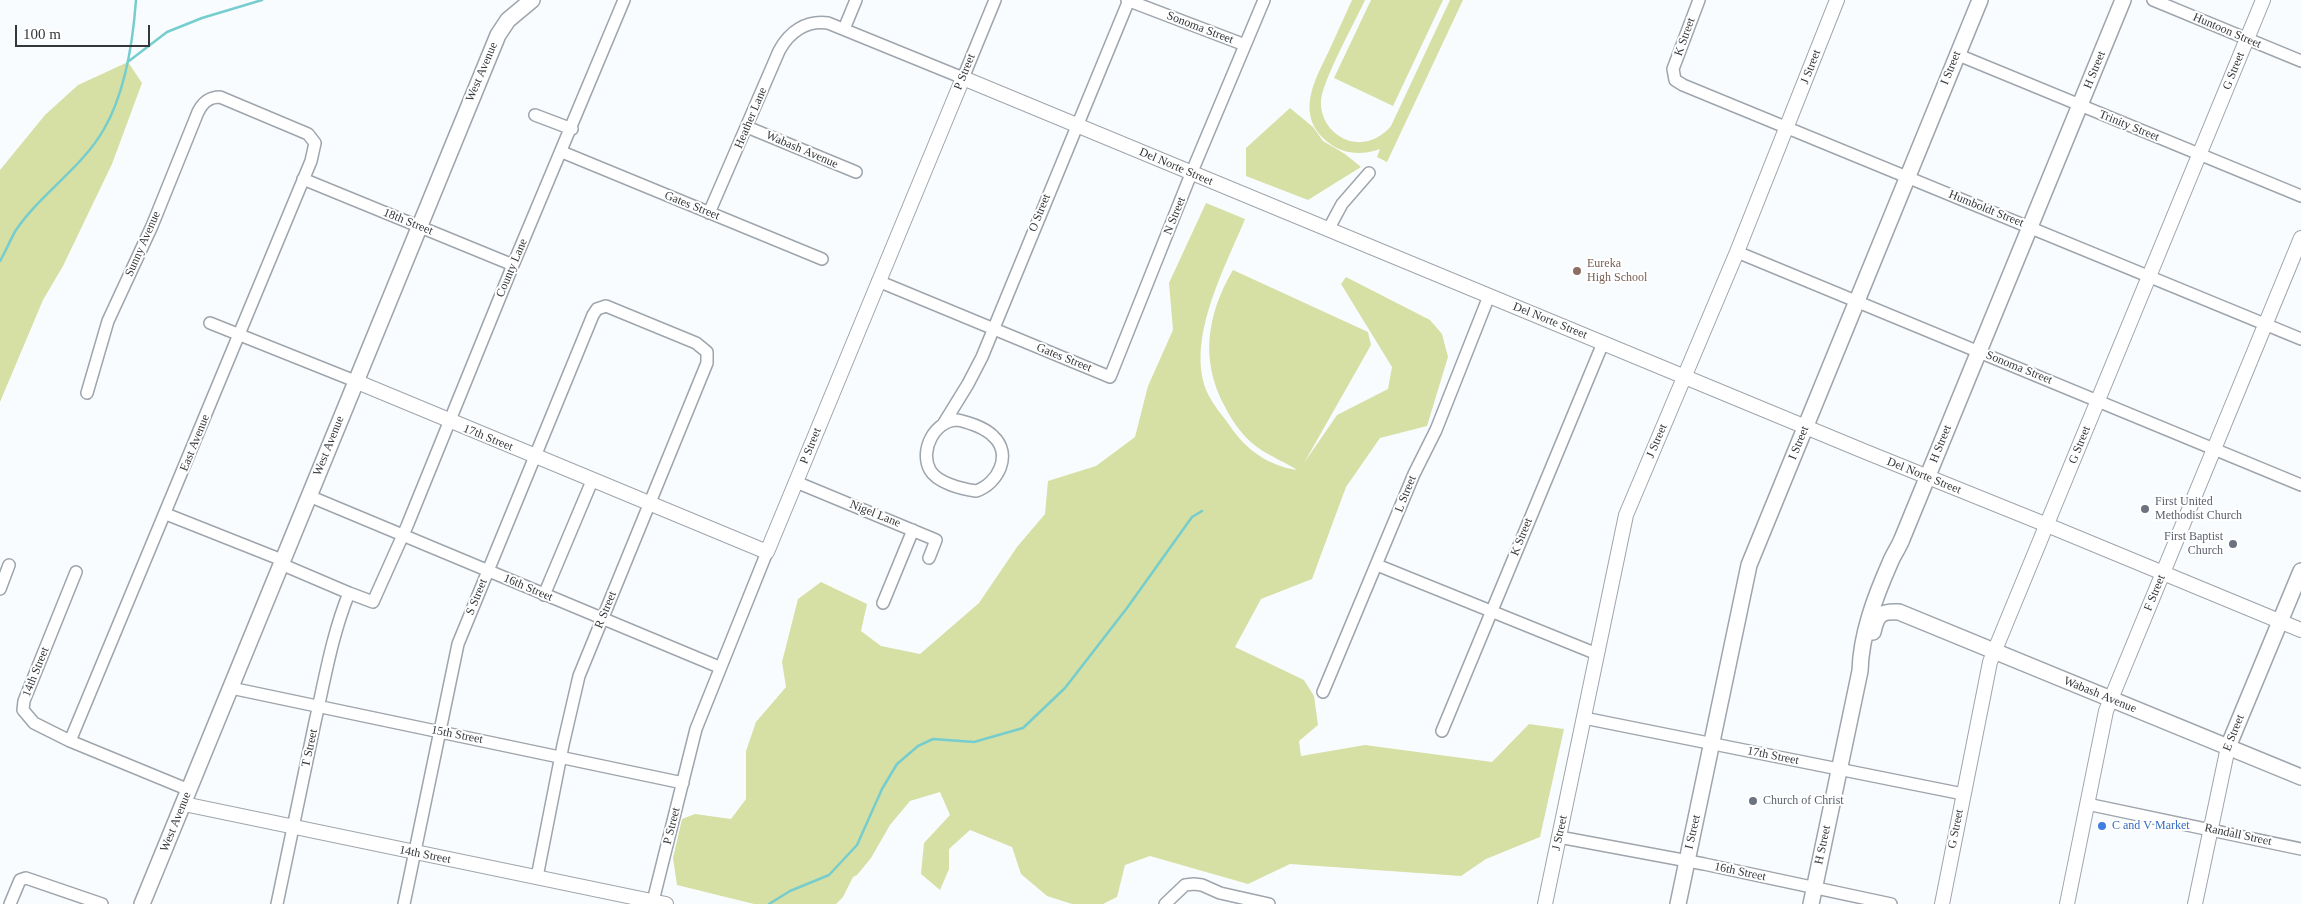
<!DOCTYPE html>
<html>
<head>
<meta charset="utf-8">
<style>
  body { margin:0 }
  #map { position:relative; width:2301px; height:904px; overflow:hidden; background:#f9fcff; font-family:Georgia,serif }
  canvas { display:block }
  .scale { position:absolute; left:15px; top:25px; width:135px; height:22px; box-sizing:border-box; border:2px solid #34373a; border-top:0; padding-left:6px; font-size:15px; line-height:18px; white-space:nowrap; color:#34373a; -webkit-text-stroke:4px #fff; paint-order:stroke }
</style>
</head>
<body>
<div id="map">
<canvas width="2301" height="904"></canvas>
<div class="scale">100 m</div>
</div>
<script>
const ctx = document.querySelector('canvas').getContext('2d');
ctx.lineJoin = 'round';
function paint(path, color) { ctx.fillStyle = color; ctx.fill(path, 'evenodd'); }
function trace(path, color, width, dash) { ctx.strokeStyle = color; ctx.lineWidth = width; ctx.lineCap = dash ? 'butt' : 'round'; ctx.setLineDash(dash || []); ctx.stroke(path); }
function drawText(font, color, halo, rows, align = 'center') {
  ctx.font = font + ' Georgia,serif'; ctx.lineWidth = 4; ctx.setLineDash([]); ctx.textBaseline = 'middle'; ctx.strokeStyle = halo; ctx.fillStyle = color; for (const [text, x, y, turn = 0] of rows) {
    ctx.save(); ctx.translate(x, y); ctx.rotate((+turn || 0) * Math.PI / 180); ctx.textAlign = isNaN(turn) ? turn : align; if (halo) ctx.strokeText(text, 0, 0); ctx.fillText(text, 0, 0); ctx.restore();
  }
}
paint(new Path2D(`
  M1352 0H1365C1355 22 1322 81 1321 101 1320 120 1333 136 1350 141 1366 145 1381 138 1391 126L1450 0H1463L1387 162 1377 157 1380 149C1363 155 1344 155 1329 143 1295 117 1313 83 1328 53 1336 35 1344 18 1352 0Z
  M1371 0H1443L1393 106 1334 78Z
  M128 62 142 83 112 164 63 266 43 300 0 402V170L45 115 78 85Z
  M1290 108 1313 127 1323 141 1345 154 1361 167 1308 200 1246 176V148Z
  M1206 203 1245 219C1225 268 1184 342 1208 394 1213 405 1223 416 1230 426 1246 450 1269 466 1297 470 1285 462 1269 456 1257 447 1243 437 1232 421 1224 405 1200 360 1207 314 1233 270L1368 332 1371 345 1304 463 1337 415 1388 389 1392 367 1341 284 1346 277 1430 320 1442 334 1448 357 1427 426 1380 438 1346 487 1312 579 1261 599 1235 647 1304 680 1314 696 1318 725 1299 741 1301 756 1365 745 1492 762 1529 724 1564 729 1540 837 1486 859 1461 876 1290 864 1248 884 1150 856 1125 865 1117 897 1103 904H1072L1047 896 1021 874 1012 847 970 830 949 849V869L940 890 921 874 924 843 950 815 940 792 910 801 890 825 871 858 857 875 853 877 843 897 836 904H754L677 885 673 858 682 819 695 814 731 819 746 799V751L756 722 786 687 782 662 798 599 821 582 867 604 861 631 881 646 920 654 979 603 1017 547 1045 514 1048 481 1096 466 1135 437 1148 386 1173 330 1169 283Z`), '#d6dfa4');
trace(new Path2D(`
  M129 61 167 32 202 18 262 0
  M0 261C6 251 10 240 16 230 40 194 82 168 104 129 125 93 133 41 136 0
  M769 904 790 891 829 875 857 845 882 789 897 764 918 746 933 739 974 742 1023 728 1065 688 1127 608 1192 517 1202 511`), '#75cdcd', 2.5);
const minor = new Path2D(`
  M1127 0 1245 45
  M1699 0 1673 69 1675 80 1683 85 2301 339
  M2153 0 2301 61
  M844 29 856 0
  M1956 54 2301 196
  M535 115 572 129
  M747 127 856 172
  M562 152 822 259
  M303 179 513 265
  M709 213 779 51C789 32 806 20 828 23L963 78 995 0
  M1328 230 1342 204 1369 173
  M1737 252 2301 485
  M878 281 1110 377 1191 174 1264 0
  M210 323 355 381
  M958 420C970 423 984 427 993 436 1013 454 998 484 976 491 962 489 937 483 930 470 919 450 935 420 958 420Z
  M944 423 968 384 982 357 1129 0
  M796 482 936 540 929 558
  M309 496 719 667
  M166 514 282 560
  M281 564 349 593
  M1377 565 1597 654
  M76 572 24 701 23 710 34 723 70 741 189 790
  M0 589 9 565
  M544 595 592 481
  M883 603 913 530
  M231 688 683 783
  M1323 692 1414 474 1436 430 1489 296
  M1584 718 1963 794
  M1442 731 1603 343
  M70 741 311 161 315 143 308 134 220 97C209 97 203 102 198 112L152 226 108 321 87 393
  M2087 804 2301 849
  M1559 837 1704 864 1891 904
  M653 901 696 729 767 552
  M10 904 20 880 26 878 102 904
  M277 904C290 843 302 782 315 722 325 678 332 635 349 593L373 602 407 526 513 265 624 0
  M404 904 458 644 593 315 597 309 606 306 696 343 707 352V363L579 676 563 745 537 877
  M1165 904 1185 885 1194 884 1202 885 1220 893 1269 904`);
const tertiary = new Path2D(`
  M355 381 767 552 963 78 1866 452 2047 525 2301 630
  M184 804 666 904
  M1545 904 1626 515 1737 252 1837 0
  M1942 904 1990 662 2263 0
  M2067 904 2106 711 2301 238
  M2195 904 2228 747`);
const secondary = new Path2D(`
  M1873 632C1877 614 1881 611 1899 612L2301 777
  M2228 747 2301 571
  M142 904 498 35 508 20 532 0
  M1678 904 1749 565 1980 0
  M1811 904 1860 671C1861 634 1875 597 1890 563 1893 555 1899 547 1902 539L2123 0`);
trace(minor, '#9ea5ac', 14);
trace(tertiary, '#9ea5ac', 16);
trace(secondary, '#9ea5ac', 18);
trace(minor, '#fff', 11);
trace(tertiary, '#fff', 14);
trace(secondary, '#fff', 15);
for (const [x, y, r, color] of [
  [1577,271,5,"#8d6e63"],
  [2145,509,5,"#6b7280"],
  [2233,544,5,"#6b7280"],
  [1753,801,5,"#6b7280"],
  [2102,826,5,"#3f7fe0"]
]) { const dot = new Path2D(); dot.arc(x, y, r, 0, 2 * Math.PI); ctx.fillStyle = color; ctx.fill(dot); trace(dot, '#fff', 2); }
drawText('12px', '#34373a', '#fff', [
  ["Sonoma Street",1200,28,21],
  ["Huntoon Street",2227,31,23],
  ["K Street",1685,37,-70],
  ["J Street",1811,67,-69],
  ["I Street",1951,68,-68],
  ["H Street",2095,70,-68],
  ["G Street",2234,71,-68],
  ["West Avenue",482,72,-67],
  ["P Street",965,72,-68],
  ["Heather Lane",751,118,-67],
  ["Trinity Street",2129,126,22],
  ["Wabash Avenue",802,150,23],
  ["Del Norte Street",1176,167,23],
  ["Gates Street",692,206,22],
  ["Humboldt Street",1986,209,22],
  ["O Street",1040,213,-68],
  ["N Street",1175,216,-68],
  ["18th Street",408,222,22],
  ["Sunny Avenue",143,244,-66],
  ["County Lane",512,268,-67],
  ["Del Norte Street",1550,321,22],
  ["Gates Street",1064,358,22],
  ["Sonoma Street",2019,368,22],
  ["17th Street",488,438,22],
  ["J Street",1657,441,-67],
  ["East Avenue",195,443,-68],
  ["I Street",1799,443,-68],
  ["H Street",1941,444,-68],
  ["G Street",2080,445,-68],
  ["West Avenue",329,446,-68],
  ["P Street",811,446,-68],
  ["Del Norte Street",1924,476,22],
  ["L Street",1406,494,-68],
  ["Nigel Lane",875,514,22],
  ["K Street",1522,537,-68],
  ["16th Street",528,588,23],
  ["F Street",2155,593,-68],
  ["S Street",477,597,-68],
  ["R Street",606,610,-68],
  ["14th Street",36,672,-68],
  ["Wabash Avenue",2100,695,22],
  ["E Street",2234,733,-68],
  ["15th Street",457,735,11],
  ["T Street",310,748,-78],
  ["17th Street",1773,756,11],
  ["West Avenue",176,822,-68],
  ["P Street",672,826,-76],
  ["G Street",1956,829,-79],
  ["I Street",1693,832,-77],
  ["J Street",1560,833,-78],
  ["Randall Street",2238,835,12],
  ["H Street",1823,845,-78],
  ["14th Street",425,855,11],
  ["16th Street",1740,872,12]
]);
drawText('12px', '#785e54', '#fff', [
  ["Eureka",1587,264],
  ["High School",1587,278]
], 'left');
drawText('12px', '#5b616d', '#fff', [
  ["First United",2155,502],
  ["Methodist Church",2155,516],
  ["First Baptist",2223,537,"right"],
  ["Church",2223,551,"right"],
  ["Church of Christ",1763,801]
], 'left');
drawText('12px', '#366cbe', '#fff', [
  ["C and V Market",2112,826]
], 'left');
</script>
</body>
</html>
